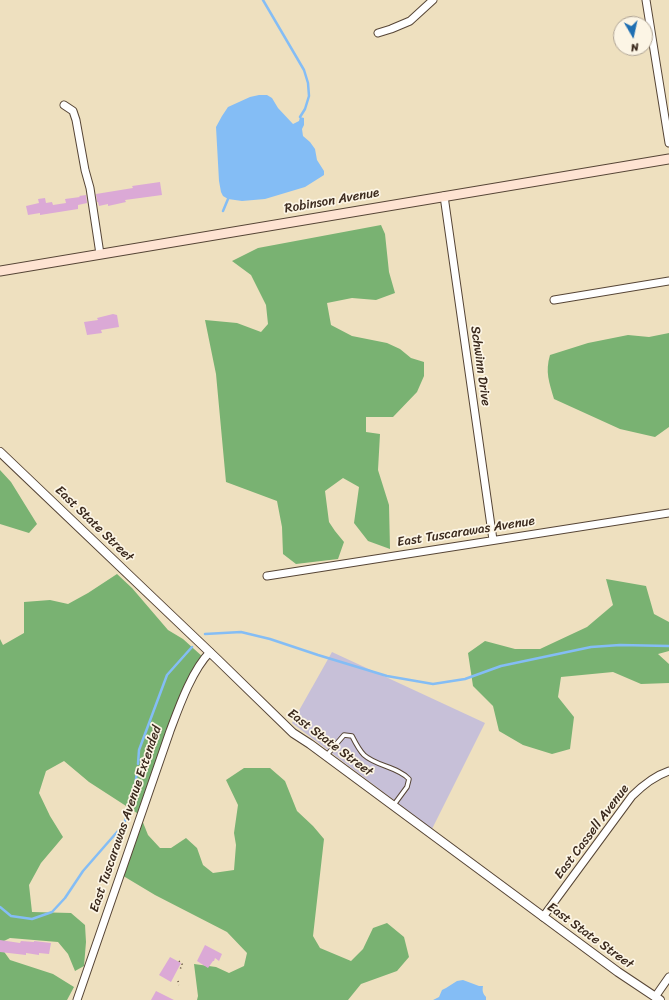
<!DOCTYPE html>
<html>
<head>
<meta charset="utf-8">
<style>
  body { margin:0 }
  #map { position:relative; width:669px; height:1000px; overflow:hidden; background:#eee0bf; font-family:Sriracha,sans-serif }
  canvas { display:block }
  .north { position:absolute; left:613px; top:16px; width:40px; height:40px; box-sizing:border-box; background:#fcf5e5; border:1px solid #afa495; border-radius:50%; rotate:171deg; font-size:11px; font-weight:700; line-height:16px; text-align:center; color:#3b2a1e }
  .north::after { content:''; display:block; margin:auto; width:14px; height:18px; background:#1f6fb2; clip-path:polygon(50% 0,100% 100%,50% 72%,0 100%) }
</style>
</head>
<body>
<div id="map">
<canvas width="669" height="1000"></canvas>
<div class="north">N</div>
</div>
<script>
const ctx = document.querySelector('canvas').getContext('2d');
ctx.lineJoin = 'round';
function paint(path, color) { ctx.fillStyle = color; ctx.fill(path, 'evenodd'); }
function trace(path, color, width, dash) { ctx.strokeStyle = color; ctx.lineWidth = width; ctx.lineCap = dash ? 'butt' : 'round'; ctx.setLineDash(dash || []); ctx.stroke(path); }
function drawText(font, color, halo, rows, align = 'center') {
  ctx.font = font + ' Sriracha,sans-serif'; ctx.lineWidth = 3.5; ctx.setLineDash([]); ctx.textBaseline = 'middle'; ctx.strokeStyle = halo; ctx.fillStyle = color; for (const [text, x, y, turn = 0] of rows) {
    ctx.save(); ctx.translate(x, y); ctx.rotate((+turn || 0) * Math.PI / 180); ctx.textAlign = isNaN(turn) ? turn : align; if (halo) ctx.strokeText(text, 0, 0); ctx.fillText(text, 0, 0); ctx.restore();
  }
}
paint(new Path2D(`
  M332 652 485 723 432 829 292 723Z`), '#c7c0d8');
paint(new Path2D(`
  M381 225 385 234 389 272 395 293 376 300 352 298 327 303 331 325 352 336 387 343 400 349 411 358 424 362V376L417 392 393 417H366V432L380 434 378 470 389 505 390 549 368 541 354 523 359 487 343 478 325 491 329 522 335 531 344 542 338 559 296 564 283 554 282 527 277 501 226 482 216 374 205 320 237 323 261 332 268 324 266 305 251 275 232 261 258 248Z
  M669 333V427L655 437 620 429 554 399C549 382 545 372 550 355L588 343 628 335 649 337Z
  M0 470 11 482 37 524 29 533 0 524Z
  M117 574 132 588 168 630 183 639 204 658 200 662 140 815 148 835 160 848H171L186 838 197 848 203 865 213 873 234 870 236 845 234 833 238 805 226 780 244 768H270L285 781 297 811 313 826 324 839 313 936 320 948 351 961 363 949 373 928 387 923 404 937 409 957 397 971 361 984 348 1000H197L198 996 194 964 216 967 229 973 244 966 247 953 227 932 155 895 120 874 140 815 89 782 64 761 46 771 39 793 50 816 63 837 41 863 29 885 32 912 71 913 85 925 86 942 84 966 75 971 68 954 58 942 10 938 0 943V639L3 645 24 633V602L50 600 68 604 88 593Z
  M606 579 646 586 654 614 669 622V651L658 654 669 664V683L641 684 613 672 561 677 558 697 574 717 570 749 552 754 523 745 499 731 493 706 473 686 468 653 485 641 515 649H540L587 627 613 605Z
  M0 946 10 960 53 974 74 987 67 1000H0Z`), '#79b272');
paint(new Path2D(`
  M259 95H267L272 98 278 108 293 124 299 121 300 117 304 118V125L302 129 303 136 310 142 315 149 317 160 324 171V175L305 187 265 199 242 201 228 199 223 196 221 192 219 181 216 127 222 116 228 107 250 97Z
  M463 980 479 986H483C482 991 483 994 486 997V1000H433L439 997 442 990 446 988 457 981Z`), '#84bdf5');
trace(new Path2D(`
  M263 0 304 70 308 83 309 96 305 109 300 117
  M223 211 228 199
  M205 634 241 632 270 639 318 655 387 676 433 684 465 679 501 666 591 647 620 645 669 646
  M138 764 139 750 167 675 192 647
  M0 907 11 916 32 919 52 912 65 898 83 871 124 824 135 789 137 770`), '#84bdf5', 2.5);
paint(new Path2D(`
  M160 182 162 195 125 200 126 202 108 206V204L99 206 98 202H97L96 194 133 188 132 186Z
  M86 195 87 203 78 205V209L40 215V213L28 215 26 206 39 203 38 199 45 198 46 203 52 202 53 205 66 203 65 199 80 197 79 196Z
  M113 314 117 315 119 327 101 330 102 333 87 335 84 322 98 320 97 318Z
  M0 940 20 943 21 941 34 942V941L51 943 49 954 39 953V955L26 953V955L0 952Z
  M205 945 222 954 219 961 215 958 214 961H213L208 968 197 961Z
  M170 957 181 963 171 982 159 975Z
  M156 991 174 1000H151Z`), '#dba9d6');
const service = new Path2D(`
  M326 756 344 735 352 736C355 742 359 750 364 755 376 766 398 767 409 779L407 787 393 806`);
const minor = new Path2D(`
  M646 0 669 143
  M378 33 391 29 410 21 433 0
  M64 105 73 111 76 120 85 170 90 188 100 254
  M444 196 493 540
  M554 300 669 281
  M267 576 669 513
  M543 917 632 796C643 785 654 776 669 771
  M655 997 669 977
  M77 1000 170 731C179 707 192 670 210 652`);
const tertiary = new Path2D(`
  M0 452 218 660 293 733 310 744 618 972 660 1000`);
const secondary = new Path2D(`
  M0 271 669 159`);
trace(service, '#564536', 5.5);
trace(minor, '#564536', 9);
trace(tertiary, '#564536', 10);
trace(secondary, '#564536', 11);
trace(new Path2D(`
  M179 961 182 964 180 970
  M178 981 179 985`), '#564536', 1.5, [1, 3]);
trace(service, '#fff', 3.5);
trace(minor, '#fff', 7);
trace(tertiary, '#fff', 8);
trace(secondary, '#fee3d2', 9);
drawText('13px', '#3b2a1e', '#fcf5e5', [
  ["Robinson Avenue",332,201,-10],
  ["Schwinn Drive",480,366,82],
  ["East State Street",94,524,44],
  ["East Tuscarawas Avenue",466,532,-9],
  ["East State Street",330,743,37],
  ["East Tuscarawas Avenue Extended",126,819,-71],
  ["East Cassell Avenue",592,832,-53],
  ["East State Street",590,936,36]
]);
</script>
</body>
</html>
